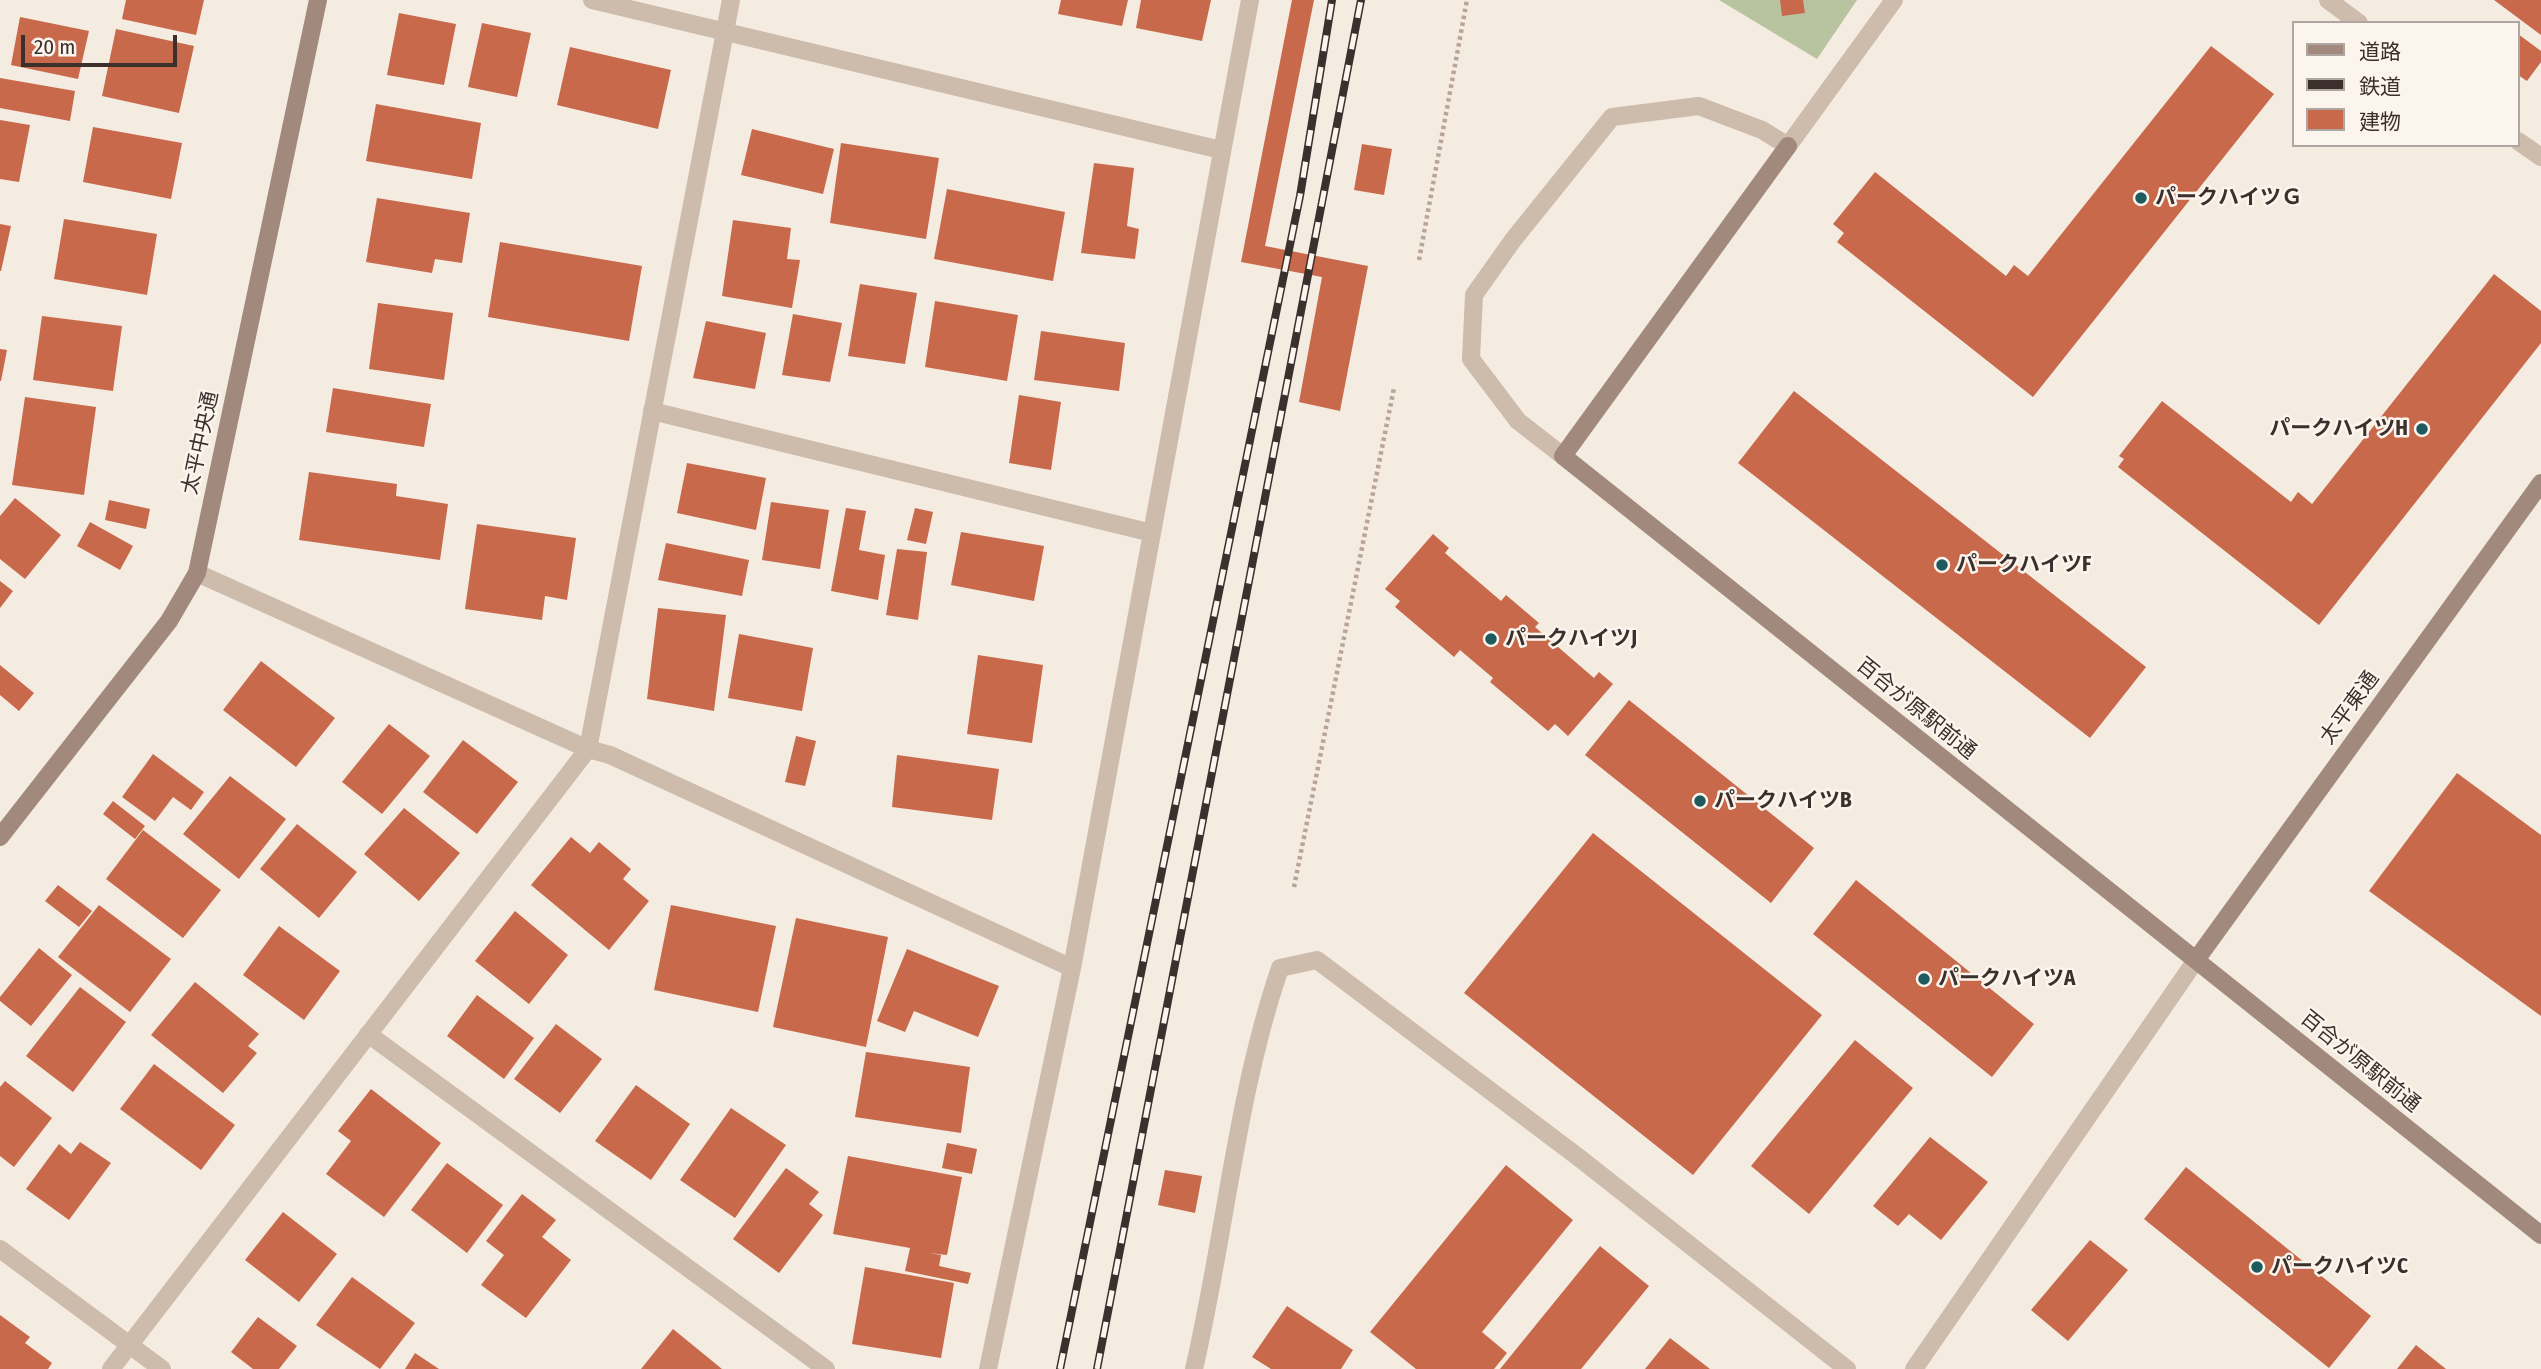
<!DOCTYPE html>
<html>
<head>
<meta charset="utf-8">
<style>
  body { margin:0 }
  #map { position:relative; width:2541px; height:1369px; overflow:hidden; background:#f4ebe1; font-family:"Fira Sans Condensed","Noto Sans JP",sans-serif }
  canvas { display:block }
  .legend { position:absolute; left:2292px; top:21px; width:228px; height:126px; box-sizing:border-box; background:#fbf5ee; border:2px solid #aea6a0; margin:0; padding:9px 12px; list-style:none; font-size:21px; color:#3b302b }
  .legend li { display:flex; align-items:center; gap:14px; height:35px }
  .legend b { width:35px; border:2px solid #aea6a0 }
  .scale { position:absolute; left:21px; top:35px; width:156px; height:32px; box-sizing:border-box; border:4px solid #3b302b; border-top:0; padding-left:9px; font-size:21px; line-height:24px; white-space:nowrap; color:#3b302b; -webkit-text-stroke:5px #fbf5ee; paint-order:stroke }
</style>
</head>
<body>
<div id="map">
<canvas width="2541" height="1369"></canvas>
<ul class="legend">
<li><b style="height:9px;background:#a18a7d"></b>道路</li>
<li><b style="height:9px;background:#3b302b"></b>鉄道</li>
<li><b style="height:19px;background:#c8694b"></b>建物</li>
</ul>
<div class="scale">20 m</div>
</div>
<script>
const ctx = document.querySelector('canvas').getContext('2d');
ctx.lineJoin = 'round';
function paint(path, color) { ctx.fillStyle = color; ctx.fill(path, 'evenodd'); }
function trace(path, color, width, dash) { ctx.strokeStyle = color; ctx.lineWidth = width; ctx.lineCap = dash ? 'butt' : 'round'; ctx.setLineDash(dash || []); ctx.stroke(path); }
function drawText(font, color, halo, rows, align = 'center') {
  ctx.font = font + ' "Fira Sans Condensed","Noto Sans JP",sans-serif'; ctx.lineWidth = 5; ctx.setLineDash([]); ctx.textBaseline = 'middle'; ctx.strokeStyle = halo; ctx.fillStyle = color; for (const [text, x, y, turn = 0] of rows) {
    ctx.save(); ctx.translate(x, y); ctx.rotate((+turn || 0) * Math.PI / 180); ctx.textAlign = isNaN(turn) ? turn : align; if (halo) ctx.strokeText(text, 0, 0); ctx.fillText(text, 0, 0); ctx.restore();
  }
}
paint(new Path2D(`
  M1719 0H1857L1817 59Z`), '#b8c4a0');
paint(new Path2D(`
  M126 0H204L196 35 122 19Z
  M1061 0H1128L1122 26 1058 14Z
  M1141 0H1211L1202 41 1136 28Z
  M1292 0H1314L1265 246 1368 266 1340 411 1299 402 1322 277 1241 262Z
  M1780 0H1803L1805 13 1782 16Z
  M2494 0H2541V35Z
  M399 13 456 24 444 85 387 75Z
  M20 17 89 31 78 79 11 65Z
  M482 23 531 33 517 97 468 87Z
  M116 29 194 46 179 113 102 96Z
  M2518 34 2541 51V62L2527 81 2518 75Z
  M2211 46 2274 94 2033 397 1837 242 1844 233 1833 224 1875 172 2006 276 2014 265 2028 276Z
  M570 47 671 70 658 129 557 105Z
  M0 78 75 91 70 121 0 108Z
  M376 104 481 123 472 179 366 161Z
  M0 120 30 125 19 182 0 179Z
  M93 127 182 143 171 199 83 182Z
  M752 129 834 149 823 194 741 175Z
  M841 143 939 158 926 239 830 223Z
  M1362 144 1392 149 1384 195 1354 190Z
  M1094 163 1134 168 1127 226 1139 229 1135 259 1081 253Z
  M947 189 1065 212 1053 281 934 259Z
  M377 198 470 213 462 263 435 259 432 273 366 262Z
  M64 219 157 234 147 295 54 279Z
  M733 220 791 228 787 259 800 260 792 308 722 296Z
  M0 224 11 226 1 271H0Z
  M500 242 642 266 629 341 488 317Z
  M2494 274 2541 311V343L2319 625 2118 467 2124 459 2119 456 2162 401 2291 502 2298 492 2312 504Z
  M860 284 917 293 905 364 848 356Z
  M935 301 1018 315 1007 381 925 367Z
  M378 303 453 313 444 380 369 369Z
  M793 314 842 323 830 382 782 375Z
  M42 316 122 326 113 391 33 380Z
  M706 321 766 333 755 389 693 378Z
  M1041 331 1125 343 1119 391 1034 380Z
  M0 349 7 350 1 381H0Z
  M333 388 431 404 424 447 326 432Z
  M1794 391 2146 667 2090 738 1738 463Z
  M1019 395 1061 402 1051 470 1009 463Z
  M25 397 96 407 84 495 12 485Z
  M687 463 766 478 756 530 677 513Z
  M309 472 397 484 396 496 448 504 440 560 299 540Z
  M15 498 61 535 25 579 0 559V516Z
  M109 500 150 509 146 529 105 520Z
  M771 502 829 510 820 569 762 560Z
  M846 508 866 511 859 550 885 555 878 600 831 591Z
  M915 508 933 512 926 544 907 540Z
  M90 522 133 546 120 570 77 546Z
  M477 524 576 538 567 600 545 596 542 620 465 609Z
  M961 532 1044 546 1034 601 951 585Z
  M1433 534 1449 548 1445 553 1501 601 1506 595 1539 623 1535 627 1594 678 1599 672 1613 684 1568 736 1555 724 1548 731 1490 682 1493 678 1460 650 1454 657 1395 607 1400 601 1385 589Z
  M666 543 749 560 742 596 658 580Z
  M897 549 927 552 918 620 886 615Z
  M0 581 13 591 0 608Z
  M658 608 726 615 714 711 647 699Z
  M739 634 813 648 802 711 728 698Z
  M978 655 1043 665 1032 743 967 734Z
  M261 661 335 718 296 767 223 710Z
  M0 665 34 693 19 711 0 695Z
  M1629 700 1814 848 1771 903 1585 755Z
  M389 724 430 756 382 814 342 782Z
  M796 736 816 741 805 786 785 782Z
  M463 740 518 782 477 834 423 792Z
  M153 754 204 792 191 810 173 797 155 821 122 797Z
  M897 755 999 769 992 820 892 807Z
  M2457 773 2541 835V1016L2369 891Z
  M230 776 286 819 239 879 183 834Z
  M113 801 145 826 135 839 103 814Z
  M404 808 460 853 419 901 364 854Z
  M297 824 357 872 319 918 260 869Z
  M143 830 221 890 183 938 106 879Z
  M1593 833 1822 1015 1693 1175 1464 993Z
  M571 837 590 853 599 842 631 869 623 879 649 901 609 950 531 885Z
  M1856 880 2034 1024 1992 1077 1813 934Z
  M58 885 92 911 79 927 45 901Z
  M99 905 171 959 130 1012 58 957Z
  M671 905 776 926 758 1012 654 990Z
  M515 911 568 955 529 1004 475 961Z
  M796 918 888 937 866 1047 773 1027Z
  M279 926 340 971 304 1020 243 975Z
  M39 948 72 975 31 1026 0 1001V997Z
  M907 949 999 986 978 1037 914 1011 905 1032 877 1021Z
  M195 982 259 1034 248 1046 257 1053 223 1093 151 1035Z
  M80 987 126 1022 73 1092 26 1056Z
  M477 995 534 1038 504 1079 447 1036Z
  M556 1024 602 1059 560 1113 514 1079Z
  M1855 1040 1913 1088 1809 1214 1751 1166Z
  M866 1052 970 1067 961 1133 855 1117Z
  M154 1064 235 1125 201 1170 120 1109Z
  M5 1081 52 1118 14 1167 0 1156V1087Z
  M636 1085 690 1124 651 1180 595 1141Z
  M371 1089 441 1143 384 1217 326 1174 351 1141 338 1131Z
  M731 1108 786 1145 735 1218 680 1180Z
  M1930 1137 1988 1182 1941 1240 1909 1214 1898 1226 1873 1206Z
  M80 1142 111 1163 69 1220 26 1189 59 1144 71 1154Z
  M947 1143 977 1149 972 1174 942 1168Z
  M848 1156 962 1177 947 1255 929 1253 941 1255 939 1266 971 1273 968 1284 905 1271 910 1248 833 1234Z
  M447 1163 503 1205 467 1253 411 1210Z
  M1506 1165 1573 1220 1482 1332 1507 1353 1494 1369H1416L1370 1332Z
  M2186 1167 2371 1316 2329 1368 2144 1219Z
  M786 1168 819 1192 809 1204 823 1215 779 1273 733 1239Z
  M1165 1170 1202 1176 1195 1213 1158 1205Z
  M522 1194 556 1220 542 1237 571 1260 526 1318 481 1285 504 1255 486 1241Z
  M283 1212 337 1254 299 1302 245 1260Z
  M2090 1240 2128 1270 2068 1341 2031 1310Z
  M1600 1246 1649 1286 1581 1369H1500Z
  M865 1267 954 1283 941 1358 852 1344Z
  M352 1277 415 1323 380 1369 316 1325Z
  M1287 1306 1353 1350 1341 1369H1271L1252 1357Z
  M0 1315 30 1337 25 1343 52 1363 48 1369H0Z
  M258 1317 297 1346 279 1369H253L231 1352Z
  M673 1329 722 1369H641Z
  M1670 1338 1710 1369H1645Z
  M2416 1345 2446 1369H2397Z
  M415 1353 439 1369H405Z`), '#c8694b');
trace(new Path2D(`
  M1419 260 1467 0
  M1294 887 1394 388`), '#b9a596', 4.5, [3.5, 3.5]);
trace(new Path2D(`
  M592 0 1221 150
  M2328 0 2359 23
  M2518 141 2541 157
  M652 411 1152 533
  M1563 456 1518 421 1471 359 1474 295 1513 240 1612 117 1699 106 1762 130 1788 146 1894 0
  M197 573 588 749 610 755 1072 968
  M368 1034 826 1369
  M0 1249 162 1369
  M111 1369 588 749 731 0
  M988 1369 1072 968 1250 0
  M1194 1369C1225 1236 1236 1097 1280 968L1317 960 1582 1160 1847 1369
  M1914 1369 2196 960`), '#cdbbac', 18);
trace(new Path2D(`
  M1788 146 1563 456 2541 1235
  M0 837 169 621 197 573 318 0
  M2196 960 2541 483`), '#a18a7d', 18);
const rail = new Path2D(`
  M1060 1369 1300 196 1332 0
  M1097 1369 1361 0`);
trace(rail, '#3b302b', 8);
trace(rail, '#fbf5ee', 5, [16]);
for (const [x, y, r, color] of [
  [2141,198,7,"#1f5a5e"],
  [2422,429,7,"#1f5a5e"],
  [1942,565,7,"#1f5a5e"],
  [1491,639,7,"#1f5a5e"],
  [1700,801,7,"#1f5a5e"],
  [1924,979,7,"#1f5a5e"],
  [2257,1267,7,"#1f5a5e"]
]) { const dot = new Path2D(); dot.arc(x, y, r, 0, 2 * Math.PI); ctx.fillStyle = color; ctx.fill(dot); trace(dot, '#fbf5ee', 2.5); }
drawText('bold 21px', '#3b302b', '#fbf5ee', [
  ["パークハイツＧ",2155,198],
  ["パークハイツH",2408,429,"right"],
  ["パークハイツF",1956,565],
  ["パークハイツJ",1505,639],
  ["パークハイツB",1714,801],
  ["パークハイツA",1938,979],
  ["パークハイツC",2271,1267]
], 'left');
drawText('21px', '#3b302b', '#fbf5ee', [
  ["太平中央通",201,443,-78],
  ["太平東通",2350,708,-54],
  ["百合が原駅前通",1916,709,39],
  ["百合が原駅前通",2360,1062,39]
]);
</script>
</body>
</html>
